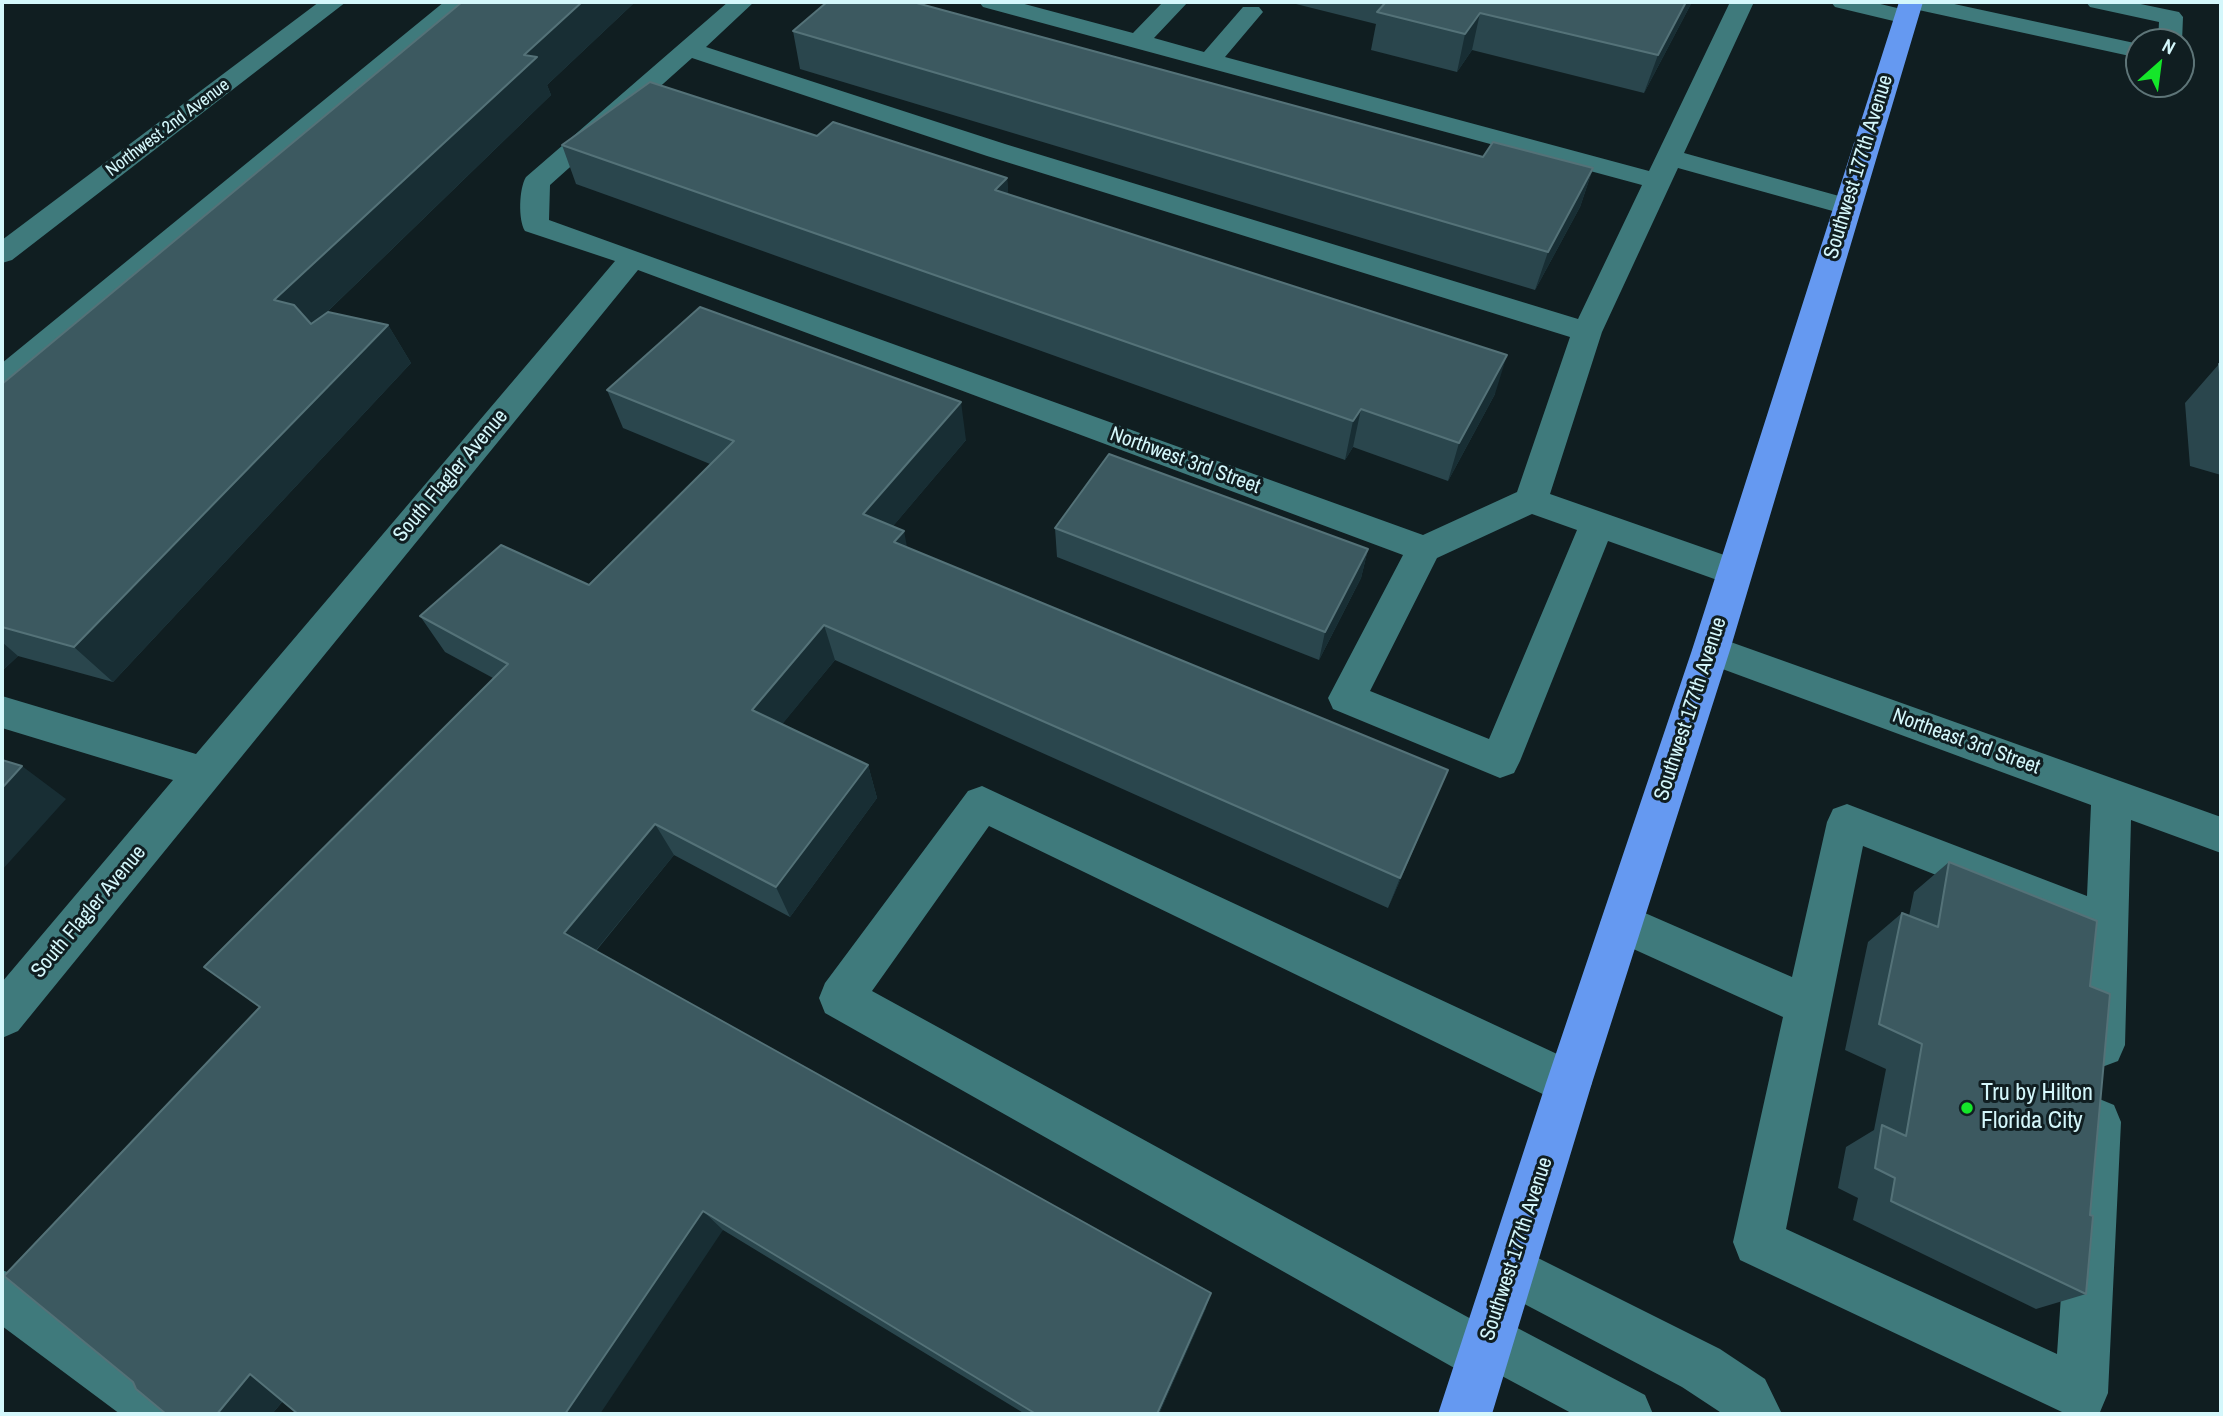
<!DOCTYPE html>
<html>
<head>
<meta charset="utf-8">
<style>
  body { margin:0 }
  #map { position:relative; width:2223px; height:1416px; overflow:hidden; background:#101e21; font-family:"Archivo Narrow",sans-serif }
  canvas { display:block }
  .frame { position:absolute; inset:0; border:4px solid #d4f7fb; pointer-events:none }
  .north { position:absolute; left:2125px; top:28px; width:70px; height:70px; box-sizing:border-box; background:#101e21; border:2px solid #5e7578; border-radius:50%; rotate:28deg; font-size:19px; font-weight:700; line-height:28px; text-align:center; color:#d4f7fb }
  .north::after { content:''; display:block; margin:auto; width:24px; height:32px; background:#15e62a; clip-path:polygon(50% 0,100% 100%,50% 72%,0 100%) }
</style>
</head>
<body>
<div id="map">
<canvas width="2223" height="1416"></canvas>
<div class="frame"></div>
<div class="north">N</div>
</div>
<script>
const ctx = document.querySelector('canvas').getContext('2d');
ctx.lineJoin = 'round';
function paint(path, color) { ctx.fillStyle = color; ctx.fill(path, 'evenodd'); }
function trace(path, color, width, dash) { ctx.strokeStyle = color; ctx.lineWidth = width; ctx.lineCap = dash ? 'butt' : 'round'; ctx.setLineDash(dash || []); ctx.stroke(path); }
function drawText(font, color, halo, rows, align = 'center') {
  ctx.font = font + ' "Archivo Narrow",sans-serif'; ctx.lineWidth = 6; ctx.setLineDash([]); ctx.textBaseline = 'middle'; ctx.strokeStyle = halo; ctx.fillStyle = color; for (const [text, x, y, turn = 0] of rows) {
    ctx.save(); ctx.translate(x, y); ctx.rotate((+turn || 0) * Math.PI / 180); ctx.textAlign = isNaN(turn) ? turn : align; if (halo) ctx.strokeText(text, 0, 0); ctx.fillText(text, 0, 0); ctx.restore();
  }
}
paint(new Path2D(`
  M319 2H346L12 260 2 263V240Z
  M444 2H470L13 386 2 389V363Z
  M728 2H754L706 47 1005 144 1578 319 1642 185 983 7 979 2H1017L1133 33 1163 2H1188L1154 38 1204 52 1243 7H1259L1263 12 1225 57 1649 171 1730 2H1754L1684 153 1857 201 1861 207 1857 213 1847 215 1678 168 1602 332 1550 494 1747 563 1752 573 1747 583 1734 586 1608 541 1520 761 1514 773 1500 778 1333 709 1328 698 1403 555 638 270 18 1031 2 1038V982L173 780 2 728V696L196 754 615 261 525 231C518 220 519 188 526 177ZM692 58 987 156 1570 337 1517 492 1423 535 549 220 550 185ZM1532 514 1577 530 1489 739 1370 691 1437 558Z
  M1831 2H1872L1914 12 1918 17 1914 22 1906 24 1835 7Z
  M1902 2H1945L2139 44V58L1914 9 1906 7Z
  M2086 2H2131L2179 12 2183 17 2182 42H2158L2159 22 2090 7Z
  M1711 635 2221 817V853L2131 820 2125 1045 2118 1061 2102 1067 2086 1061 2079 1045 2085 934 1863 846 1786 1229 2057 1354 2073 1122 2080 1105 2097 1098 2114 1105 2121 1122 2108 1393 2100 1412H2062L1740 1260 1733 1242 1783 1017 1607 937 1600 923 1607 909 1622 903 1792 977 1827 822 1833 809 1847 804 2087 896 2091 805 1698 660 1692 650 1698 640Z
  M982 786 1585 1067 1592 1083 1585 1099 1569 1106 1553 1099 989 826 872 991 1473 1320 1488 1314 1506 1322 1645 1395 1653 1414H1573L1500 1375 1484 1381 1465 1374 825 1013 819 998 825 983 968 791Z
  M1512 1245 1720 1349 1765 1379 1782 1414H1723L1682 1387 1494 1288 1487 1270 1494 1252Z
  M2 1270 20 1277 183 1395 191 1414H120L2 1326Z`), '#3f7a7c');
paint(new Path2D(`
  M1899 2H1923L1730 650 1592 1083 1492 1414H1438L1546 1083 1692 650Z`), '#6599f1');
paint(new Path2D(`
  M462 2H635L547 85 551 95 324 315 388 325 411 363 113 682 18 656 2 671V384Z
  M1288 2H1692L1644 93 1472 50 1457 72 1371 50 1376 24Z
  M793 31 1483 157 1593 168 1580 207 1535 290 800 69Z
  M817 136 1007 178 1008 194 1495 394 1448 481 1353 447 1345 460 576 184 562 145Z
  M2219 364 2221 365V475L2190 466 2185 403Z
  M607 390 966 440 893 526 907 547 1448 770 1388 908 835 660 782 724 868 765 877 798 790 917 674 855 596 951 1206 1308 1159 1414H1025L723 1230 283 1401 272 1414 260 1007 493 678 445 652 420 616 589 585 710 464 623 428Z
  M1055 528 1368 549 1361 578 1319 660 1057 557Z
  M1949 862 2090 986V1215L2086 1294 2036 1309 1853 1220 1858 1198 1838 1188 1846 1147 1874 1130 1886 1069 1845 1050 1868 942 1902 913 1909 916 1914 892Z`), '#2a464d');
paint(new Path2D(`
  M582 2H635L547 85 551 95 299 339 274 300 524 55Z
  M1686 2H1692L1644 93 1658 55Z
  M1480 13 1472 50 1457 72 1465 34Z
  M1593 168 1580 207 1535 290 1548 252Z
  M1007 178 1010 216 995 190Z
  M388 325 411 363 113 682 74 647Z
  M1507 355 1495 394 1448 481 1459 443Z
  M961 402 966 440 872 551 863 514Z
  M1361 409 1353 447 1345 460 1353 421Z
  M904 531 911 568 894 542Z
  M1368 549 1361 578 1319 660 1325 632Z
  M824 625 835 660 766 744 752 710Z
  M2 642 18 656 2 671Z
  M868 765 877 798 790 917 776 887Z
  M22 766 66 799 2 870V788Z
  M1448 770 1434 802 1388 908 1400 878Z
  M655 824 674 855 587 961 564 933Z
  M703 1211 723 1230 600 1414H565Z
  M1211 1293 1206 1308 1159 1414H1157Z
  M250 1374 295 1386 272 1414H217Z`), '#182e34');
const building = new Path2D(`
  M462 2H582L524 55 537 57 274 300 294 305 311 324 328 312 388 325 74 647 2 627V384Z
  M827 2H913L1483 157 1493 142 1593 168 1548 252 793 31Z
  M1386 2H1686L1658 55 1480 13 1465 34 1377 12Z
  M650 82 817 136 833 122 1007 178 995 190 1507 355 1459 443 1361 409 1353 421 562 145Z
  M700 307 961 402 863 514 904 531 894 542 1448 770 1400 878 824 625 752 710 868 765 776 887 655 824 564 933 1211 1293 1157 1414H1036L703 1211 565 1414H298L250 1374 217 1414H166L136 1389 133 1382 4 1276 260 1007 204 967 508 664 420 616 501 545 589 585 734 441 607 390Z
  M2219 364 2221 365V381Z
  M1109 454 1368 549 1325 632 1055 528Z
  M2 760 22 766 2 788Z
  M1949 862 2097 921 2090 986 2110 994 2090 1215 2093 1216 2086 1294 1891 1201 1895 1178 1875 1168 1882 1125 1906 1136 1922 1044 1879 1024 1902 913 1938 927Z`);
paint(building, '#3c5960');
trace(building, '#547278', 2);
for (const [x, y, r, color] of [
  [1967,1108,7,"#15e62a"]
]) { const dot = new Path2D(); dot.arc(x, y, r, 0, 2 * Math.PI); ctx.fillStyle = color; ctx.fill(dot); trace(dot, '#101e21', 2.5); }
drawText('18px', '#d4f7fb', '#101e21', [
  ["Northwest 2nd Avenue",168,128,-37]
]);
drawText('21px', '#d4f7fb', '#101e21', [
  ["Southwest 177th Avenue",1859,167,-73],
  ["Northwest 3rd Street",1185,461,20],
  ["South Flagler Avenue",451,476,-50],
  ["Southwest 177th Avenue",1691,709,-72],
  ["Northeast 3rd Street",1966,742,20],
  ["South Flagler Avenue",89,912,-50],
  ["Southwest 177th Avenue",1517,1249,-72]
]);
drawText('24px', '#d4f7fb', '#101e21', [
  ["Tru by Hilton",1981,1094],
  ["Florida City",1981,1122]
], 'left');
</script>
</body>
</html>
